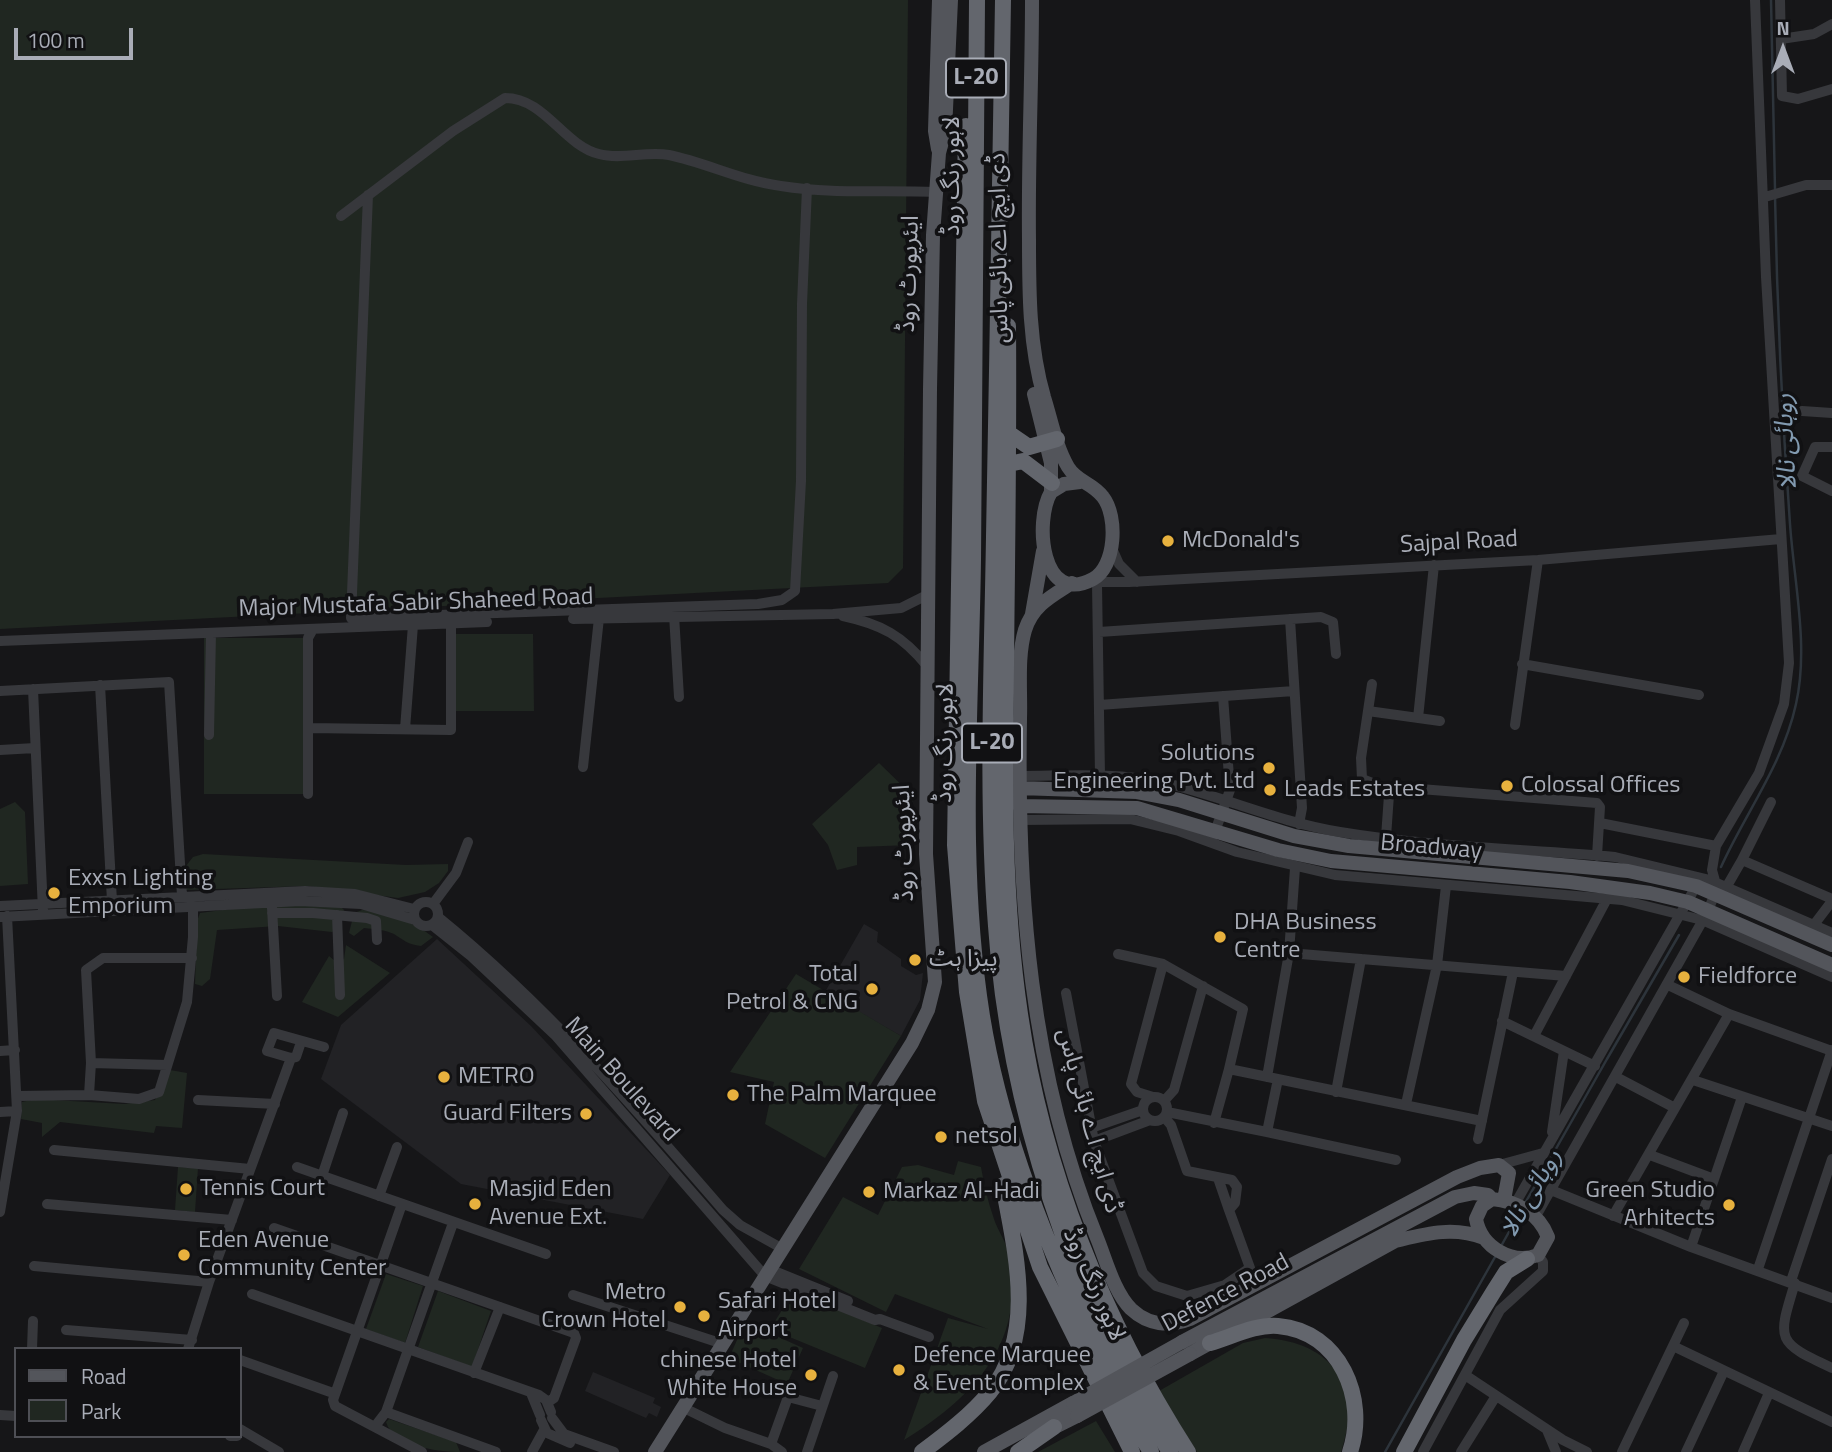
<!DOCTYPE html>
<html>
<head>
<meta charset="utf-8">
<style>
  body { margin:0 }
  #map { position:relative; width:1832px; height:1452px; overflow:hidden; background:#161618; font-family:"Titillium Web",sans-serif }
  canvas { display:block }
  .legend { position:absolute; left:14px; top:1347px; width:228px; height:91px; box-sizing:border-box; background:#111113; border:2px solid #4e4f55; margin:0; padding:9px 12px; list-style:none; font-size:21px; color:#a9adb7 }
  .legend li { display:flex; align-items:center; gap:14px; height:35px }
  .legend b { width:35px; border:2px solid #4e4f55 }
  .north { position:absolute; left:1748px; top:14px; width:70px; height:70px; -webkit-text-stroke:5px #111113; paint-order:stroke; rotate:0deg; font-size:19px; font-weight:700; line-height:28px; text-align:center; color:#a9adb7 }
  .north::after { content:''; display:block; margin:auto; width:24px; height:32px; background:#a9adb7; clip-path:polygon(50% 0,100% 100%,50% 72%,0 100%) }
  .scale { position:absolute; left:14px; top:28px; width:119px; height:32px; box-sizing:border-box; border:4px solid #a9adb7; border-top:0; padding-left:9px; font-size:21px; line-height:24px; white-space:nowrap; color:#a9adb7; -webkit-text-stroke:5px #111113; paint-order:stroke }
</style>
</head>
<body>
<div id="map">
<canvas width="1832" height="1452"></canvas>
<ul class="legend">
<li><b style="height:9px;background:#53555b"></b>Road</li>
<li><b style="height:19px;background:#202721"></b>Park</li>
</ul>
<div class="north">N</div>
<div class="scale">100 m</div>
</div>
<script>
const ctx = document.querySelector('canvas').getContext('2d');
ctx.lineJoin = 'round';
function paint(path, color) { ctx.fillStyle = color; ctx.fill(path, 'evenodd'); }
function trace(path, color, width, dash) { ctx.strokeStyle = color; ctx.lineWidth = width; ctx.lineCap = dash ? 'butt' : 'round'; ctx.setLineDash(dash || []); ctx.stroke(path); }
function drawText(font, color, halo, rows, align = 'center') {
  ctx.font = font + ' "Titillium Web","Noto Sans Arabic",sans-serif'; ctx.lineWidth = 7; ctx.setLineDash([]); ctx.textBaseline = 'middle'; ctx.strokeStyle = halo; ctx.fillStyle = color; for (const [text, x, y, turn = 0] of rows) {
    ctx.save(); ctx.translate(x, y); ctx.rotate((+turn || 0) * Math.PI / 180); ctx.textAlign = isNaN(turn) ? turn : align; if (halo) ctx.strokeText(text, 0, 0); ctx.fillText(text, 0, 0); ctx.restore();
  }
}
paint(new Path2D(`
  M864 924 878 932 877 942 901 959V966L916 975 923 973 920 1000 901 1036 825 992Z
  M437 939 531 1026 670 1175 643 1219 461 1184 321 1079 341 1025Z
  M593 1372 655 1398 653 1403 661 1407 657 1417 649 1413 646 1418 585 1391Z`), '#222225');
paint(new Path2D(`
  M0 0H908L903 568 888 583 0 629Z
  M451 634H533L534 711H451Z
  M204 638H308V794H204Z
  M879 763 913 796 911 845 857 847V865L837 870 828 845 812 824Z
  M15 802 25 812 28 884 0 886V809Z
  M203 854 406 865 448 864V871L439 883 425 892 398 898 308 886 186 890 182 871 193 857Z
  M252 906H340L344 910 338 929 332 932 278 926 217 930 210 979 202 986 195 984 197 921 200 913Z
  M362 910C386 911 415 923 433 937L421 946C407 944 405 941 394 934 386 930 374 929 364 928L354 936 349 933 354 913Z
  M346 945 390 973 338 1017 302 1002 329 956 335 961 344 959Z
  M796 974 901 1036 825 1158 765 1124 774 1082 730 1072Z
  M170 1070 187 1073 182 1128 156 1126 154 1133 60 1122 42 1137V1123L21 1119 22 1102 36 1099 124 1104 155 1100Z
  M958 1161 981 1167C984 1185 988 1202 994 1219 997 1229 1004 1238 1007 1249 1030 1338 975 1397 904 1440L948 1318 988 1329 895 1294 886 1312 799 1269 843 1197 878 1215 902 1167 918 1165 954 1175Z
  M178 1167 198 1168 195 1212 175 1210Z
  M386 1274 423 1286 405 1343 366 1329Z
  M438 1291 491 1311 472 1367 418 1347Z
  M794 1291 882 1328 865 1368 770 1329Z
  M745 1322 803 1348 787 1384 729 1358Z
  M1265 1338C1332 1342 1364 1387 1341 1452H1197L1159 1391 1243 1343Z
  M389 1419 456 1442 460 1452C438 1452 393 1446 386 1422Z
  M1096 1421 1115 1452H1038Z`), '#202721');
trace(new Path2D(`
  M1771 0 1775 189
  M1721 867C1746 812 1783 764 1796 704 1809 647 1794 582 1790 524 1782 415 1777 305 1775 196
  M1607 1059 1679 935
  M1524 1205 1607 1059
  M1500 1248 1519 1214
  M1385 1452 1495 1257`), '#2d343b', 2.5);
trace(new Path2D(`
  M1780 0 1782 96 1798 99 1832 89
  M1781 39 1814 34 1832 24
  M368 195 351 618 758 604 782 600 795 591 801 481 802 304 807 188
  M1765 197 1806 185H1832
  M341 216 453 131 505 98C545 98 563 145 599 154 621 160 646 151 669 155 707 163 742 181 781 186 831 194 885 190 936 192
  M1802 411 1832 413
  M1832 447H1815L1802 476 1832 491
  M1111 546 1119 564 1137 582
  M1086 582H1129L1538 560 1781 539
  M1097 584 1100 776
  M674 615 679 697
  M843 616C881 624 903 636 927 666
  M573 619 833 614 901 608 927 595
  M1290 619 1302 808 1299 824
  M1099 632 1321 617 1333 622 1336 654
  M0 641 487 622
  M1522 664 1699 695
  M1372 684 1361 758 1362 779 1390 790
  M100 685 112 901
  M33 689 43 911
  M0 691 169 682 182 896
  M1099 705 1294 691
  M1368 711 1440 721
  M1418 718 1434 565
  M1515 725 1538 560
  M309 728 451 730V624
  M405 729 413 625
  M209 735 211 633
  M0 750 35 748
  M583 767 599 618
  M1019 776C1066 776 1115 772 1162 782 1222 796 1278 822 1340 832 1430 847 1524 849 1615 857L1710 880 1832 933
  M308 794V638L313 629
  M1019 820 1130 819 1179 831 1237 852 1335 875 1622 900 1702 920 1832 977
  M1600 823 1716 846
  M1213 837 1230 790 1223 696
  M1386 837 1389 795 1395 787 1597 803 1600 807 1597 856
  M1742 860 1771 802
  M1727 886 1742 860 1832 899
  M414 914a12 12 0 1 1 24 0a12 12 0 1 1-24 0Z
  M433 904 456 873 468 842
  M0 906 305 891 355 894 414 909
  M272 908 277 996
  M272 913H313L367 918 376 921 377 940
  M337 915 340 995
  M0 917 300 901 361 904 415 920
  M438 917C544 1003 634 1107 723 1210L740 1225 783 1249
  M432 925 471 956 555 1035 765 1276 875 1320 880 1319 929 1337
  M1813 926 1832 901
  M1289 953 1566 976
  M1118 954 1163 964 1243 1009 1229 1069 1482 1121
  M1668 985 1729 1014 1832 1051
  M1066 993 1094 1141 1143 1273 1156 1286 1187 1296 1225 1285 1250 1268 1229 1210 1235 1203 1237 1187 1232 1180 1187 1171 1171 1125 1164 1117
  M1502 1021 1595 1066
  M1534 1036 1608 897
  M0 1051 15 1050
  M291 1058 267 1051 274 1033 324 1047
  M91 1063 167 1065
  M1267 1077 1289 953 1295 868
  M1616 1077 1675 1108
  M1278 1079 1267 1132 1396 1160
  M1693 1080 1832 1126
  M1336 1092 1361 959
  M89 1095 91 1063 86 970 103 958H192
  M17 1096 89 1095 139 1099 159 1092 187 1002 193 937V898
  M1143 1109a12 12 0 1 1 24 0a12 12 0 1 1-24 0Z
  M1153 1097 1137 1092 1131 1084 1163 964
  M198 1100 275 1104
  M1164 1101 1174 1090 1203 986
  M1406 1104 1437 965 1446 886
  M0 1112 17 1111
  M1167 1112 1267 1132
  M1214 1123 1229 1069
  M1091 1128 1143 1110
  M1552 1132 1564 1051
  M1478 1139 1513 972
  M1094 1141 1150 1120
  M54 1150 250 1169
  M1650 1155 1714 1179
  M1499 1165 1543 1153
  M297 1167 546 1254
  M322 1176 343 1113
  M1218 1178 1229 1210
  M1551 1190 1691 1247 1832 1298
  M379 1196 397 1147
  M47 1204 232 1220
  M402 1204 333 1400 335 1406 422 1452
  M1515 1204 1699 881
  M0 1212 17 1111 7 916
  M1536 1216 1708 911 1717 888 1712 870 1716 846 1759 773 1784 704 1789 663 1766 277 1755 0
  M1613 1216 1729 1014
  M274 1228 574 1333 576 1338 554 1398 548 1402
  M1691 1247 1742 1097
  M34 1266 209 1282
  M769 1269 848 1301
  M1758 1269 1832 1050
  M1791 1281 1832 1159
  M1795 1283C1777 1341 1776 1342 1832 1368
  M252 1294 539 1395 546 1400 551 1412
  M573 1295 723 1344
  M66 1330 192 1340
  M1673 1346 1832 1422
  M32 1349 33 1321
  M188 1349 209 1282 291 1058 296 1057 301 1042
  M240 1360 333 1393
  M474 1373 500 1307
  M1465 1375 1563 1440 1587 1452
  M531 1393 540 1415
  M682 1407 725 1428 771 1444 782 1452
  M386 1412 496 1452
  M0 1415 16 1416
  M552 1418 564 1434 614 1452
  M541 1420 547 1433 570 1443
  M376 1425 386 1412 453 1223
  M240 1429 279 1452
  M1547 1430 1556 1452
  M230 1436H237
  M771 1444 788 1397 822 1406
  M532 1452 544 1430
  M807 1452 833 1376
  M1423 1452 1500 1310 1543 1271V1262L1538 1255
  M1461 1452 1496 1396
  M1622 1452 1684 1323
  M1686 1452 1724 1371
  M1743 1452 1769 1393`), '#37383c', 10);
trace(new Path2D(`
  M1032 0C1032 80 1028 159 1029 239 1029 292 1029 345 1044 397 1051 419 1056 447 1068 467 1077 482 1093 483 1103 497 1118 516 1116 567 1093 579 1041 607 1034 521 1051 492L1064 484 1080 482
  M938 149 935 131 939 0
  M1034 394 1051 463V491
  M1072 583C1052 596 1033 605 1025 630 1017 657 1021 691 1020 719 1017 895 1030 1073 1097 1238 1106 1260 1114 1292 1131 1309 1148 1325 1169 1327 1190 1319L1457 1177 1480 1168 1499 1165 1509 1173 1504 1200
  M1032 614 1043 551
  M1019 788 1137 792 1179 800 1294 836 1349 846 1628 871 1696 886 1832 945
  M1019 806 1137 808 1278 850 1331 861 1570 882 1650 893 1688 902 1832 965
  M1492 1199C1516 1201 1539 1213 1548 1237L1538 1255C1512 1265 1481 1247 1476 1219L1482 1206Z
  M1182 1342 1455 1197 1474 1193 1488 1195 1492 1199
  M1190 1354 1395 1241C1425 1234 1453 1226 1484 1238
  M1043 1433 1077 1416
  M655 1452 912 1043 928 1010 935 982 926 854 930 389 933 235 939 153 945 131 951 0
  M984 1452 1073 1403`), '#53555b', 14);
trace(new Path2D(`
  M977 0C976 187 974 374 973 560 971 712 958 865 982 1016 1000 1128 1043 1238 1092 1340 1111 1378 1128 1416 1151 1452
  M1003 0C1001 179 997 358 994 537 992 666 986 797 996 926 1008 1104 1072 1303 1170 1452
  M966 126 955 845 967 992 985 1101 1040 1267 1132 1452
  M1008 326C1009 439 1007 552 1006 665 1004 781 1003 898 1020 1014 1042 1168 1104 1322 1188 1452
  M1010 434 1029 447 1057 439
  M1009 464 1023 461 1052 483
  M1210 1343C1231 1337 1256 1324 1278 1326 1340 1331 1368 1399 1350 1452
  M922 1452C946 1434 971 1415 990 1392 1037 1334 1015 1250 1003 1185
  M1018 1452 1054 1427
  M1404 1452 1464 1340 1494 1291 1506 1272 1527 1259`), '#63666d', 16);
trace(new Path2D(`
  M1073 1403 1182 1342
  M1077 1416 1190 1354`), '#53555b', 14);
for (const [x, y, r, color] of [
  [1168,541,7,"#e7b13e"],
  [1269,768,7,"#e7b13e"],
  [1507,786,7,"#e7b13e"],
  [1270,790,7,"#e7b13e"],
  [54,893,7,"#e7b13e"],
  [1220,937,7,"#e7b13e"],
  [915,960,7,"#e7b13e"],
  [1684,977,7,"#e7b13e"],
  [872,989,7,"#e7b13e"],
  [444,1077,7,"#e7b13e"],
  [733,1095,7,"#e7b13e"],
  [586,1114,7,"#e7b13e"],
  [941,1137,7,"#e7b13e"],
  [186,1189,7,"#e7b13e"],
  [869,1192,7,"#e7b13e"],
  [475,1204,7,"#e7b13e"],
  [1729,1205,7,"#e7b13e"],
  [184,1255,7,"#e7b13e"],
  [680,1307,7,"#e7b13e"],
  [704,1316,7,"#e7b13e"],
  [899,1370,7,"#e7b13e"],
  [811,1375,7,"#e7b13e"]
]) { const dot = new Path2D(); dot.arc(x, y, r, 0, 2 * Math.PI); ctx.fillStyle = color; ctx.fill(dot); trace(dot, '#111113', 2.5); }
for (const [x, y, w] of [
  [976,78,60],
  [992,743,60]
]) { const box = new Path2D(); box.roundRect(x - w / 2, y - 19.5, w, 39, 5); ctx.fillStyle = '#111113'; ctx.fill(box); trace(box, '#a9adb7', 2); }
drawText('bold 23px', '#a9adb7', null, [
  ["L-20",976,78],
  ["L-20",992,743]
]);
drawText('24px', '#a9adb7', '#111113', [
  ["لاہور رنگ روڈ",953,176,-90],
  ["ڈی ایچ اے بائی پاس",1000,248,-91],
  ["ایئرپورٹ روڈ",910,274,-88],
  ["Sajpal Road",1459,543,-3],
  ["Major Mustafa Sabir Shaheed Road",416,604,-2],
  ["لاہور رنگ روڈ",946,743,-89],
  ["ایئرپورٹ روڈ",905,843,-92],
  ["Broadway",1431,848,5],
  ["Main Boulevard",621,1080,48],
  ["ڈی ایچ اے بائی پاس",1088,1121,75],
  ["لاہور رنگ روڈ",1093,1285,66],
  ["Defence Road",1226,1294,-28]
]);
drawText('24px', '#a9adb7', '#111113', [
  ["McDonald's",1182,541],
  ["Solutions",1255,754,"right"],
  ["Engineering Pvt. Ltd",1255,782,"right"],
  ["Colossal Offices",1521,786],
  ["Leads Estates",1284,790],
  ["Exxsn Lighting",68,879],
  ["Emporium",68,907],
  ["DHA Business",1234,923],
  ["Centre",1234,951],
  ["پیزا ہٹ",929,960],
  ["Total",858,975,"right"],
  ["Petrol & CNG",858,1003,"right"],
  ["Fieldforce",1698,977],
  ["METRO",458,1077],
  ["The Palm Marquee",747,1095],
  ["Guard Filters",572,1114,"right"],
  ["netsol",955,1137],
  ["Tennis Court",200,1189],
  ["Masjid Eden",489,1190],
  ["Avenue Ext.",489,1218],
  ["Green Studio",1715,1191,"right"],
  ["Arhitects",1715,1219,"right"],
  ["Markaz Al-Hadi",883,1192],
  ["Eden Avenue",198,1241],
  ["Community Center",198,1269],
  ["Metro",666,1293,"right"],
  ["Crown Hotel",666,1321,"right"],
  ["Safari Hotel",718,1302],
  ["Airport",718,1330],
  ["Defence Marquee",913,1356],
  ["& Event Complex",913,1384],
  ["chinese Hotel",797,1361,"right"],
  ["White House",797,1389,"right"]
], 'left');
drawText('italic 26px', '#829ab0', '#111113', [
  ["روہائی نالا",1787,442,-93],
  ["روہائی نالا",1532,1194,-60]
]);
</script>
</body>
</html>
